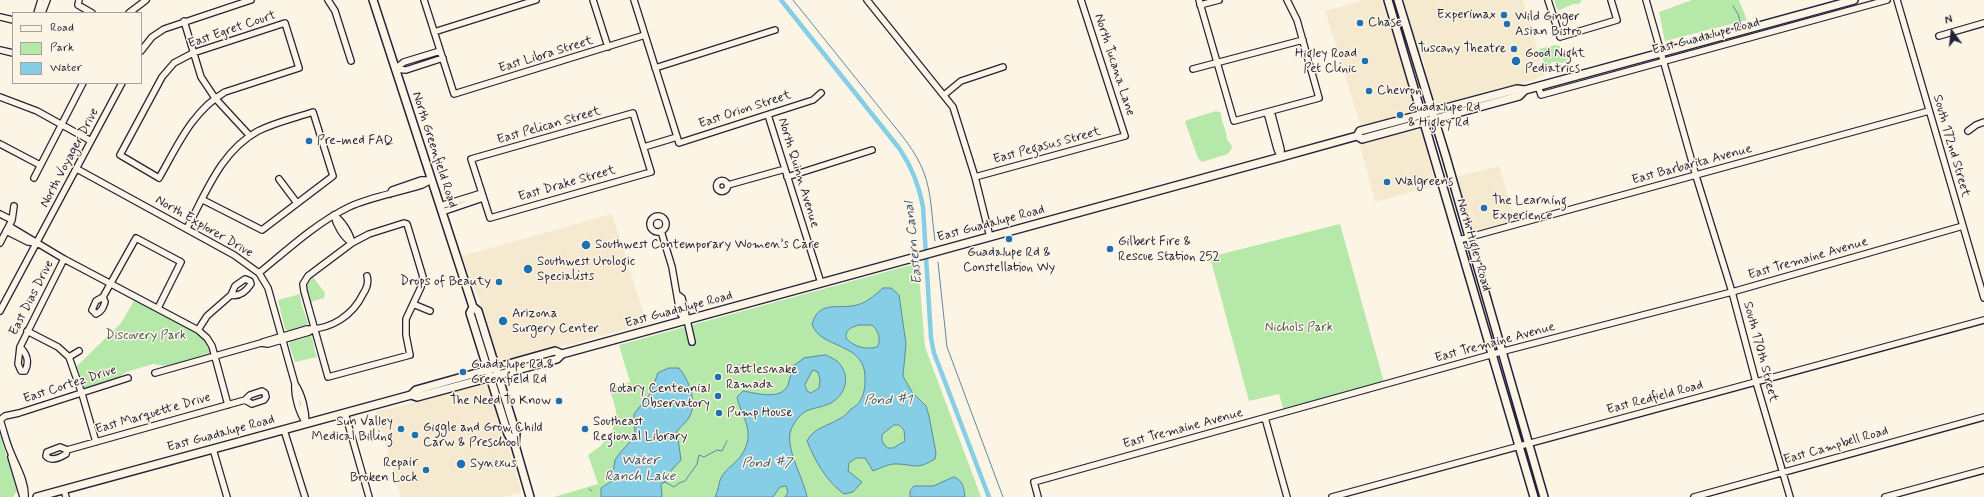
<!DOCTYPE html>
<html>
<head>
<meta charset="utf-8">
<style>
  body { margin:0 }
  #map { position:relative; width:1984px; height:497px; overflow:hidden; background:#fcf5e5; font-family:Mynerve,sans-serif }
  canvas { display:block }
  .legend { position:absolute; left:12px; top:12px; width:130px; height:72px; box-sizing:border-box; background:#fcf5e5; border:1px solid #a5a1a1; margin:0; padding:5px 7px; list-style:none; font-size:12px; color:#22223b }
  .legend li { display:flex; align-items:center; gap:8px; height:20px }
  .legend b { width:20px; border:1px solid #a5a1a1 }
  .north { position:absolute; left:1932px; top:12px; width:40px; height:40px; -webkit-text-stroke:3px #fcf5e5; paint-order:stroke; rotate:345deg; font-size:11px; font-weight:700; line-height:16px; text-align:center; color:#22223b }
  .north::after { content:''; display:block; margin:auto; width:14px; height:18px; background:#22223b; clip-path:polygon(50% 0,100% 100%,50% 72%,0 100%) }
</style>
</head>
<body>
<div id="map">
<canvas width="1984" height="497"></canvas>
<ul class="legend">
<li><b style="height:5px;background:#fcf5e5"></b>Road</li>
<li><b style="height:11px;background:#b5e8a9"></b>Park</li>
<li><b style="height:11px;background:#85cee6"></b>Water</li>
</ul>
<div class="north">N</div>
</div>
<script>
const ctx = document.querySelector('canvas').getContext('2d');
ctx.lineJoin = 'round';
function paint(path, color) { ctx.fillStyle = color; ctx.fill(path, 'evenodd'); }
function trace(path, color, width, dash) { ctx.strokeStyle = color; ctx.lineWidth = width; ctx.lineCap = dash ? 'butt' : 'round'; ctx.setLineDash(dash || []); ctx.stroke(path); }
function drawText(font, color, halo, rows, align = 'center') {
  ctx.font = font + ' Mynerve,sans-serif'; ctx.lineWidth = 3; ctx.setLineDash([]); ctx.textBaseline = 'middle'; ctx.strokeStyle = halo; ctx.fillStyle = color; for (const [text, x, y, turn = 0] of rows) {
    ctx.save(); ctx.translate(x, y); ctx.rotate((+turn || 0) * Math.PI / 180); ctx.textAlign = isNaN(turn) ? turn : align; if (halo) ctx.strokeText(text, 0, 0); ctx.fillText(text, 0, 0); ctx.restore();
  }
}
paint(new Path2D(`
  M1365 0H1383L1415 109 1413 114 1361 127 1325 11Z
  M1404 0H1523L1545 75 1532 81 1500 88 1471 98 1437 104 1433 101 1425 75 1424 63 1411 29Z
  M1421 129 1427 145 1428 158 1433 176 1438 185 1375 202 1359 142Z
  M1499 166 1515 221 1475 232 1472 231 1470 228 1456 177Z
  M612 214 647 324 533 354 498 360 489 337 487 322 462 256Z
  M483 382 490 385 493 402 499 423 505 434 521 492 504 497H401L376 411 394 408Z`), '#f5e9cf');
paint(new Path2D(`
  M1554 0H1582L1579 4H1573L1560 10 1557 9Z
  M1692 0H1739L1747 20 1665 41 1659 12Z
  M1555 45 1560 46 1568 60 1563 63 1552 62 1549 67 1545 66 1539 49Z
  M1216 111 1221 113C1221 123 1227 130 1227 140L1231 144 1232 148 1228 154 1202 162 1198 158 1185 122 1187 120Z
  M1340 224 1385 386 1284 411 1279 394 1249 401 1210 257Z
  M918 263 925 347 981 497H554L598 484 588 455C604 445 616 432 616 413 616 405 611 396 610 388L630 382 619 345Z
  M313 277 325 293 324 298 311 302 307 285Z
  M300 294 301 303 308 323 306 326 289 331 285 329 278 300Z
  M135 299 195 330 204 338 211 355 167 366 153 364 126 372 116 380 85 391 77 366 121 323Z
  M309 335 312 337 315 352 317 357 295 362 289 344 291 340 302 339Z
  M0 434 17 491 13 497H0Z`), '#b5e8a9');
const water = new Path2D(`
  M883 288H891L899 295 906 344 903 376 912 392 926 406 929 416 936 453 935 459C916 470 917 465 898 464 890 463 881 468 873 471L865 458H856L849 463 848 471 862 482 853 492 844 494C827 482 815 461 807 441 813 428 828 426 839 419 844 417 847 413 851 409 854 407 859 404 860 401 864 395 865 387 865 380 867 341 820 350 812 324 819 298 842 311 860 304 869 301 876 294 883 288ZM859 325H872C878 330 882 340 877 347 866 350 854 347 846 338 845 329 852 327 859 325ZM894 425H899L904 430 905 441 893 448H887L882 441V435Z
  M826 355C830 357 834 359 837 361 852 375 846 396 829 404 822 407 813 408 806 411 799 415 792 425 790 433 787 452 803 477 807 497H785L788 492 786 486 780 487 773 497H715C719 491 718 482 722 476 726 469 736 463 741 456 757 431 742 420 737 397L743 391C756 393 781 401 788 385 790 379 791 372 793 366L804 358ZM813 370 818 372 820 380 819 388 811 393 807 391 805 385Z
  M669 368H679C689 380 697 401 690 416 687 422 681 426 677 431L681 460 669 473 665 482 661 484 662 497H601V488L612 481 615 460 619 454 629 443 635 433 634 414 650 394 658 373Z
  M954 477C963 480 964 488 965 497H910V491L914 486H933Z`);
paint(water, '#85cee6');
trace(water, '#5d89a2', 1);
trace(new Path2D(`
  M793 0 903 137C933 176 929 195 935 241
  M1733 6 1738 14 1741 25
  M938 262 947 347 1003 497
  M665 482 674 487 679 483 685 481 697 464 699 455 704 457 717 450 722 451 727 441
  M589 489 592 491`), '#5d89a2', 1);
trace(new Path2D(`
  M781 0 899 148C912 167 919 184 923 207L931 338 934 353 989 497`), '#85cee6', 4.5);
const minor = new Path2D(`
  M79 0 78 5 92 13
  M328 0 335 11 351 61
  M424 0 454 94 645 35
  M593 0 608 47
  M634 0 679 143 813 100 821 93
  M867 0 953 107 975 177 990 237
  M1199 0 1234 121 1319 98 1297 20 1287 0
  M1548 0 1560 37 1617 20 1611 0
  M1646 0 1696 176 1732 292 1756 382 1790 497
  M1897 0 1984 298
  M1200 5 1219 0
  M37 13 41 0
  M42 13 47 0
  M129 13 146 0
  M0 17 13 20
  M184 21 201 77 215 98 250 136
  M285 23 299 68 225 92C192 111 177 147 159 178L120 155 162 77 174 63 193 53Z
  M434 32 536 0
  M1939 36 1984 23
  M0 50 13 53
  M141 51 152 37 164 29 251 0
  M655 68 775 30
  M395 69 404 62 440 51
  M395 69 406 70 443 58
  M1193 69 1303 40
  M1538 86 1541 95 1887 0
  M944 95 961 81 1003 67
  M0 97 37 111 91 141
  M1271 111 1281 149V157
  M1267 112 1277 149 1280 156
  M633 113 651 172 490 218 471 159Z
  M768 115 821 283
  M1968 131 1976 125 1984 122
  M0 144 40 165
  M644 147 677 137
  M77 169 234 255 259 273 268 288 295 384C302 394 306 411 306 424
  M787 177 872 150
  M975 177 1125 136 1081 0
  M34 178 83 83
  M279 179 297 203
  M716.5 186a5.5 5.5 0 1 1 11 0a5.5 5.5 0 1 1-11 0Z
  M728 185 785 169
  M390 194 392 190 421 180H430
  M440 206 482 193
  M442 212 483 198
  M0 214 12 220
  M334 215C336 225 343 237 352 243
  M334 215C342 221 350 233 352 243
  M650 224a8 8 0 1 1 16 0a8 8 0 1 1-16 0Z
  M404 223 407 224 423 277 421 287 406 319V335L410 355 328 377 304 291 303 284 308 276 352 243 369 234Z
  M9 226 64 259 198 330 207 338 212 346 228 405
  M187 228C206 193 221 151 258 131 276 122 295 118 313 112L333 176 262 230 203 200
  M6 231 28 242 37 243
  M661 231 672 267 680 313 685 320
  M1459 240 1929 111
  M0 243 12 220 14 206
  M259 273C287 250 316 223 349 207 372 196 398 193 422 185L431 180
  M678 295 682 298 692 342
  M103 297 105 302C103 308 102 311 96 314L92 310 96 301 103 297 136 238 181 262 158 308
  M413 304 430 311
  M0 311 122 83
  M198 330 207 316 231 295 235 286 245 279 250 281 251 284C247 290 240 297 231 295
  M27 331 58 347 69 357 82 394 96 442
  M263 342 307 329C331 330 353 315 363 294 367 288 369 283 367 276
  M20 347C27 354 30 361 25 371H21L18 364 20 347 64 259
  M69 357 79 351
  M155 373 261 343 268 344 309 332 314 329
  M295 384C294 396 299 413 306 423
  M345 413 369 497
  M1265 418 1287 497
  M0 420 5 416 19 413 128 378
  M0 420C4 431 6 442 11 453 16 466 26 482 25 497
  M284 430 305 497
  M213 449 227 497
  M67 450 66 454C61 457 51 462 46 456L47 452 60 447 67 450 245 400 250 395 262 391 265 393 266 397 264 400 252 404 245 400
  M11 457 23 497
  M64 490 66 497
  M1038 497 1034 482 1508 350 1732 292 1963 226
  M1332 497 1984 320
  M1694 497 1984 417
  M1885 497 1984 470`);
const major = new Path2D(`
  M373 0 473 307 478 311 516 433 515 445
  M1388 0 1534 497
  M1398 0 1446 157 1544 497
  M1357 136 1360 131 1517 89 1525 90 1854 0
  M473 307 470 313 508 434 515 445 530 497
  M411 395 417 397 550 361 557 359 562 354 1281 157 1357 136 1362 139 1519 96 1525 90
  M37 497 411 395 416 390 555 351 562 354`);
trace(minor, '#22223b', 8);
trace(major, '#22223b', 10);
trace(minor, '#fcf5e5', 5.5);
trace(major, '#fcf5e5', 7);
for (const [x, y, r, color] of [
  [1504,15,4,"#1f6fb2"],
  [1360,23,4,"#1f6fb2"],
  [1507,24,4,"#1f6fb2"],
  [1514,49,4,"#1f6fb2"],
  [1365,61,4,"#1f6fb2"],
  [1516,61,5,"#1f6fb2"],
  [1369,91,4,"#1f6fb2"],
  [1400,115,4,"#1f6fb2"],
  [309,141,4,"#1f6fb2"],
  [1387,182,4,"#1f6fb2"],
  [1484,208,4,"#1f6fb2"],
  [1009,239,4,"#1f6fb2"],
  [586,245,5,"#1f6fb2"],
  [1110,249,4,"#1f6fb2"],
  [528,269,5,"#1f6fb2"],
  [499,282,4,"#1f6fb2"],
  [503,321,5,"#1f6fb2"],
  [463,372,4,"#1f6fb2"],
  [718,377,4,"#1f6fb2"],
  [718,396,4,"#1f6fb2"],
  [559,401,4,"#1f6fb2"],
  [719,413,4,"#1f6fb2"],
  [401,429,4,"#1f6fb2"],
  [585,429,4,"#1f6fb2"],
  [415,435,4,"#1f6fb2"],
  [461,464,5,"#1f6fb2"],
  [426,470,4,"#1f6fb2"]
]) { const dot = new Path2D(); dot.arc(x, y, r, 0, 2 * Math.PI); ctx.fillStyle = color; ctx.fill(dot); trace(dot, '#fcf5e5', 1.5); }
drawText('13px', '#22223b', '#fcf5e5', [
  ["Experimax",1496,15,"right"],
  ["Wild Ginger",1515,17],
  ["Asian Bistro",1515,32],
  ["Chase",1368,23],
  ["Tuscany Theatre",1506,49,"right"],
  ["Higley Road",1357,54,"right"],
  ["Pet Clinic",1357,69,"right"],
  ["Good Night",1525,54],
  ["Pediatrics",1525,69],
  ["Chevron",1377,91],
  ["Guadalupe Rd",1408,108],
  ["& Higley Rd",1408,123],
  ["Pre-med FAQ",317,141],
  ["Walgreens",1395,182],
  ["The Learning",1492,201],
  ["Experience",1492,216],
  ["Gilbert Fire &",1118,242],
  ["Rescue Station 252",1118,257],
  ["Southwest Contemporary Women’s Care",595,245],
  ["Guadalupe Rd &",1009,253,"center"],
  ["Constellation Wy",1009,268,"center"],
  ["Southwest Urologic",537,262],
  ["Specialists",537,277],
  ["Drops of Beauty",491,282,"right"],
  ["Arizona",512,314],
  ["Surgery Center",512,329],
  ["Guadalupe Rd &",471,365],
  ["Greenfield Rd",471,380],
  ["Rattlesnake",726,370],
  ["Ramada",726,385],
  ["Rotary Centennial",710,389,"right"],
  ["Observatory",710,404,"right"],
  ["The Need To Know",551,401,"right"],
  ["Pump House",727,413],
  ["Sun Valley",393,422,"right"],
  ["Medical Billing",393,437,"right"],
  ["Southeast",593,422],
  ["Regional Library",593,437],
  ["Giggle and Grow Child",423,428],
  ["Carw & Preschool",423,443],
  ["Repair",418,463,"right"],
  ["Broken Lock",418,478,"right"],
  ["Synexus",470,464]
], 'left');
drawText('13px', '#22223b', '#fcf5e5', [
  ["East Egret Court",232,30,-19],
  ["East Guadalupe Road",1706,37,-15],
  ["East Libra Street",546,55,-17],
  ["North Tucana Lane",1114,65,72],
  ["East Orion Street",745,110,-18],
  ["East Pelican Street",549,126,-16],
  ["East Pegasus Street",1047,146,-15],
  ["South 172nd Street",1951,146,74],
  ["North Greenfield Road",434,150,72],
  ["North Voyager Drive",70,158,-62],
  ["East Barbarita Avenue",1692,165,-15],
  ["North Quinn Avenue",798,173,73],
  ["East Drake Street",567,184,-16],
  ["East Guadalupe Road",991,224,-15],
  ["North Explorer Drive",204,227,30],
  ["North Higley Road",1473,245,74],
  ["East Tremaine Avenue",1808,259,-16],
  ["East Dias Drive",32,298,-63],
  ["East Guadalupe Road",679,310,-15],
  ["East Tremaine Avenue",1495,343,-15],
  ["South 170th Street",1760,352,75],
  ["East Cortez Drive",70,385,-18],
  ["East Redfield Road",1655,398,-15],
  ["East Marquette Drive",153,414,-16],
  ["East Tremaine Avenue",1183,429,-15],
  ["East Guadalupe Road",221,434,-15],
  ["East Campbell Road",1836,446,-16]
]);
drawText('13px', '#475456', '#fcf5e5', [
  ["Nichols Park",1299,328],
  ["Discovery Park",146,336]
]);
drawText('italic 14px', '#40566e', '#fcf5e5', [
  ["Eastern Canal",914,243,-96],
  ["Pond #1",888,401],
  ["Water",640,461],
  ["Ranch Lake",640,477],
  ["Pond #7",767,464]
]);
</script>
</body>
</html>
